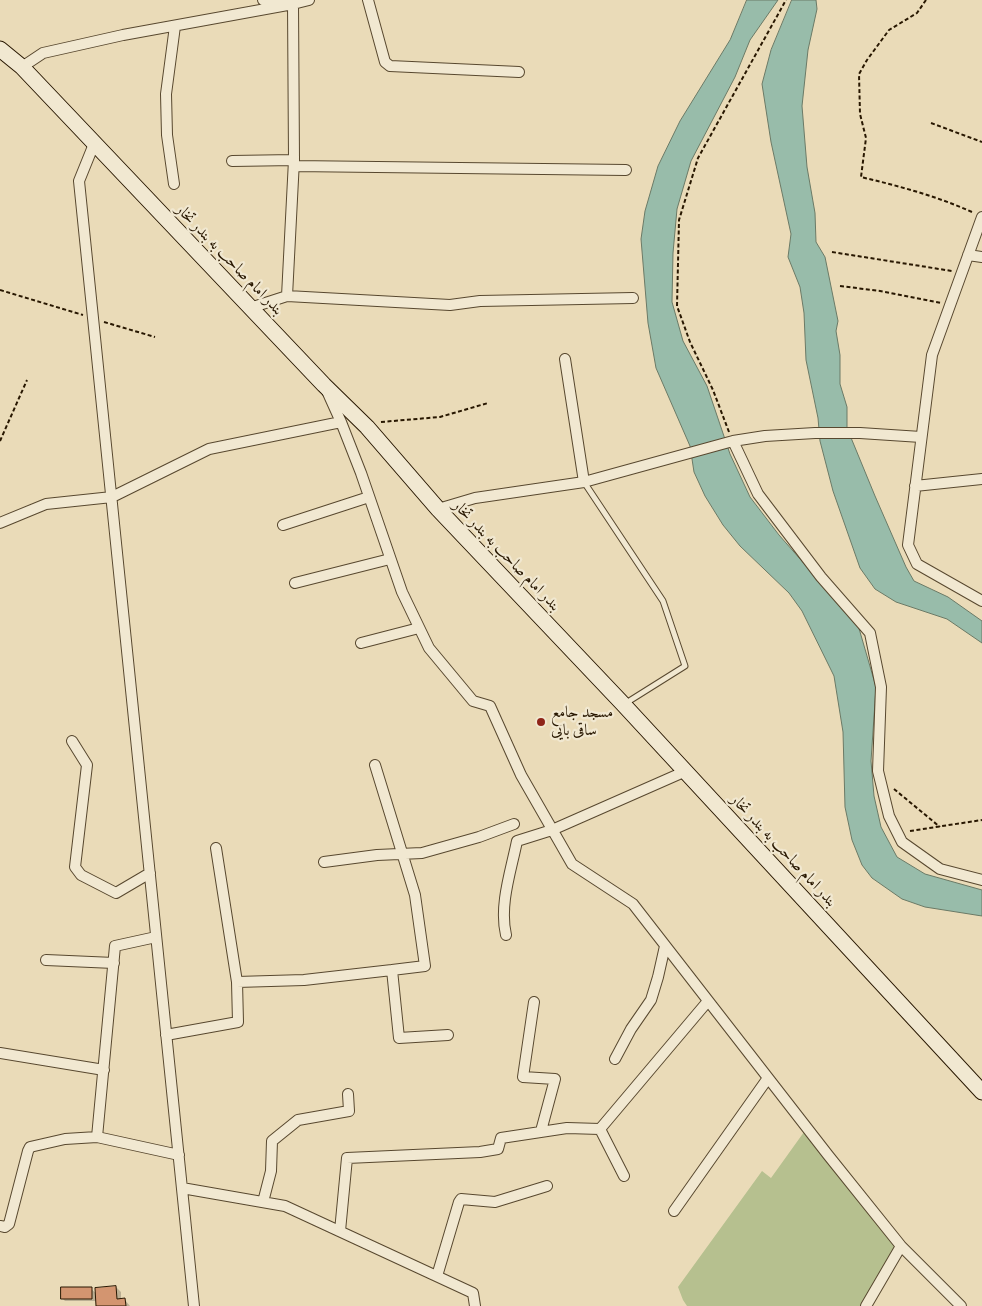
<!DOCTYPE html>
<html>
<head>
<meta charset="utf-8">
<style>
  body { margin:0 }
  canvas { display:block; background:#eadbb8 }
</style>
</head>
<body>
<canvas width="982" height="1306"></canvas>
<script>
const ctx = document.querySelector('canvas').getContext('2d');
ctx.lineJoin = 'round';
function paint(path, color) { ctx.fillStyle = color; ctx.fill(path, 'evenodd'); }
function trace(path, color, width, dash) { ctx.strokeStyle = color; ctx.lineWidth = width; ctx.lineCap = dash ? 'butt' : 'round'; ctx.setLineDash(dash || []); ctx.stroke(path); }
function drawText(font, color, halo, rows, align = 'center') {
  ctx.font = font + ' "Libre Bodoni",Amiri,serif'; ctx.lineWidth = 4.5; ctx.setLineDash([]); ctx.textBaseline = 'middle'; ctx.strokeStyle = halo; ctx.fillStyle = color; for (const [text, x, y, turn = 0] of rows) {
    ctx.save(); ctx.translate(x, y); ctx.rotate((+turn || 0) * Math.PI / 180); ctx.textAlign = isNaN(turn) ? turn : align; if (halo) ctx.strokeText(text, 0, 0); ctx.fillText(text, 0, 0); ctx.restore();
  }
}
paint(new Path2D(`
  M804 1132 898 1247 863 1306H687L683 1300 678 1287 762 1171 771 1178Z`), '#b6c08f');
const water = new Path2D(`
  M747 0H778L750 40 735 77 691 161 677 209 673 253 672 302 683 341 707 386 730 454 750 497 779 535 858 625 876 687 871 761 874 796 881 827 897 857 925 874 982 890V916L925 907 902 899 872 878 862 865 852 840 845 807 843 732 834 676 802 611 789 593 740 546 723 525 705 496 694 472 690 446 656 368 648 323 641 239 645 211 658 166 680 121 730 40Z
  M792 0H816L817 9 808 50 802 106 807 167 815 213 816 242 825 257 838 321 836 331 840 355V384L847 407V428L875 496 906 567 914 581 948 597 982 621V643L947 619 896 602 875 589 860 568 833 491 820 441 818 418 806 360 804 313 800 287 788 257 791 234 771 142 762 84 771 50Z`);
paint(water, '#98bcaa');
trace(water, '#6b7a66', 1);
paint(new Path2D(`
  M116 1287 121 1292V1300H125L130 1306H98L97 1294H95V1301H65L62 1298 91 1289 97 1294Z`), '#0003');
const building = new Path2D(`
  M116 1286 117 1299 125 1298 126 1306H96L95 1288Z
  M61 1287H92V1299H61Z`);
paint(building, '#d39570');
trace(building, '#281701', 1);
const lane = new Path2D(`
  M584 482 663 601 685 666 626 703`);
const street = new Path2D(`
  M263 0 293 4 294 160 287 296
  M368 0 385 62 390 66 519 72
  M22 67 43 53 123 35 293 4 309 0
  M94 144 79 181 194 1306
  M232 161 294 160
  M294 166 626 170
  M174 184 167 135 166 94 175 26
  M982 217 932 355 908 545 917 564 982 601
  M968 255 982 257
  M250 308 287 296 450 305 480 301 633 298
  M565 359 584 482
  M327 391 341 422 361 473 402 592 429 648 473 701 490 706 521 775 572 864 633 904 828 1155 901 1246 961 1306
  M733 441 758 494 821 577 870 633 881 687 878 771 889 816 902 842 940 869 982 880
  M915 486 982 479
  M438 509 475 498 584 482 733 441 765 436 815 433H860L921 437
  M0 523 46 504 112 497 209 449 341 422
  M283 525 369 497
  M295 583 390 559
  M361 643 419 628
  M72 741 87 765 75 867 81 875 116 893 150 873
  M375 765 415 895 425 966 392 970
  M324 862 377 855 422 853 479 837 514 824
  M506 935C499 905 511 871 517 841L552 830 686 771
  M156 937 115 946 97 1137 179 1155
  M46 960 114 963
  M237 982 304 980 392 970 399 1038 448 1035
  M534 1002 523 1077 555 1079 541 1131
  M166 1035 238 1022 237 982 216 848
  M0 1053 104 1070
  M615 1059 631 1029 651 1000 658 977 665 946
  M600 1129 624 1176
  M182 1188 285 1206 473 1293 475 1306
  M263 1202 271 1171 272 1141 298 1120 349 1111 348 1094
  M674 1211 768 1078
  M0 1226 5 1227 9 1224 28 1151 30 1147 65 1139 97 1137
  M340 1231 347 1158 480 1152 498 1149 501 1138 567 1128 600 1129 708 1001
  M437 1276 459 1202 461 1199 495 1202 547 1186
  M866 1306 901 1246`);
const secondary = new Path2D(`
  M0 49 22 67 324 385 367 427 438 509 623 704 982 1092`);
trace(lane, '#58482f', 7);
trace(street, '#58482f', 12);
trace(secondary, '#281701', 17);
trace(new Path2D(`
  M926 0 917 13 889 30 867 60 859 74 860 114 866 138 861 177C899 186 936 196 972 212
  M931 123 982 142
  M832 252 952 271
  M840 286 880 291 941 303
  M0 290 83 315
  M104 322 155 337
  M381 422 440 417 488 403
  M729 432 713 390 690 342 677 306 679 220 698 158 786 0
  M0 441 27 380
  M894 789 940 827
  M910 831 982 820`), '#281701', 2, [4, 2.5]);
trace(lane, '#f1e8d1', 5);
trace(street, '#f1e8d1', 10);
trace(secondary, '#f1e8d1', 15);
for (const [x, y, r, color] of [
  [541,722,5,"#8f2418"]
]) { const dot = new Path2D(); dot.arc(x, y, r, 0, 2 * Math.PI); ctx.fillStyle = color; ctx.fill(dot); trace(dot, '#f1e8d1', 2); }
drawText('16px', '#281701', '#f1e8d1', [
  ["بندر امام صاحب به بندر تخار",229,260,46],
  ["بندر امام صاحب به بندر تخار",506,556,46],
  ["بندر امام صاحب به بندر تخار",783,851,47]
]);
drawText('16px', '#281701', '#f1e8d1', [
  ["مسجد جامع",551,713],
  ["ساقی بایی",551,731]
], 'left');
</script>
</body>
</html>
